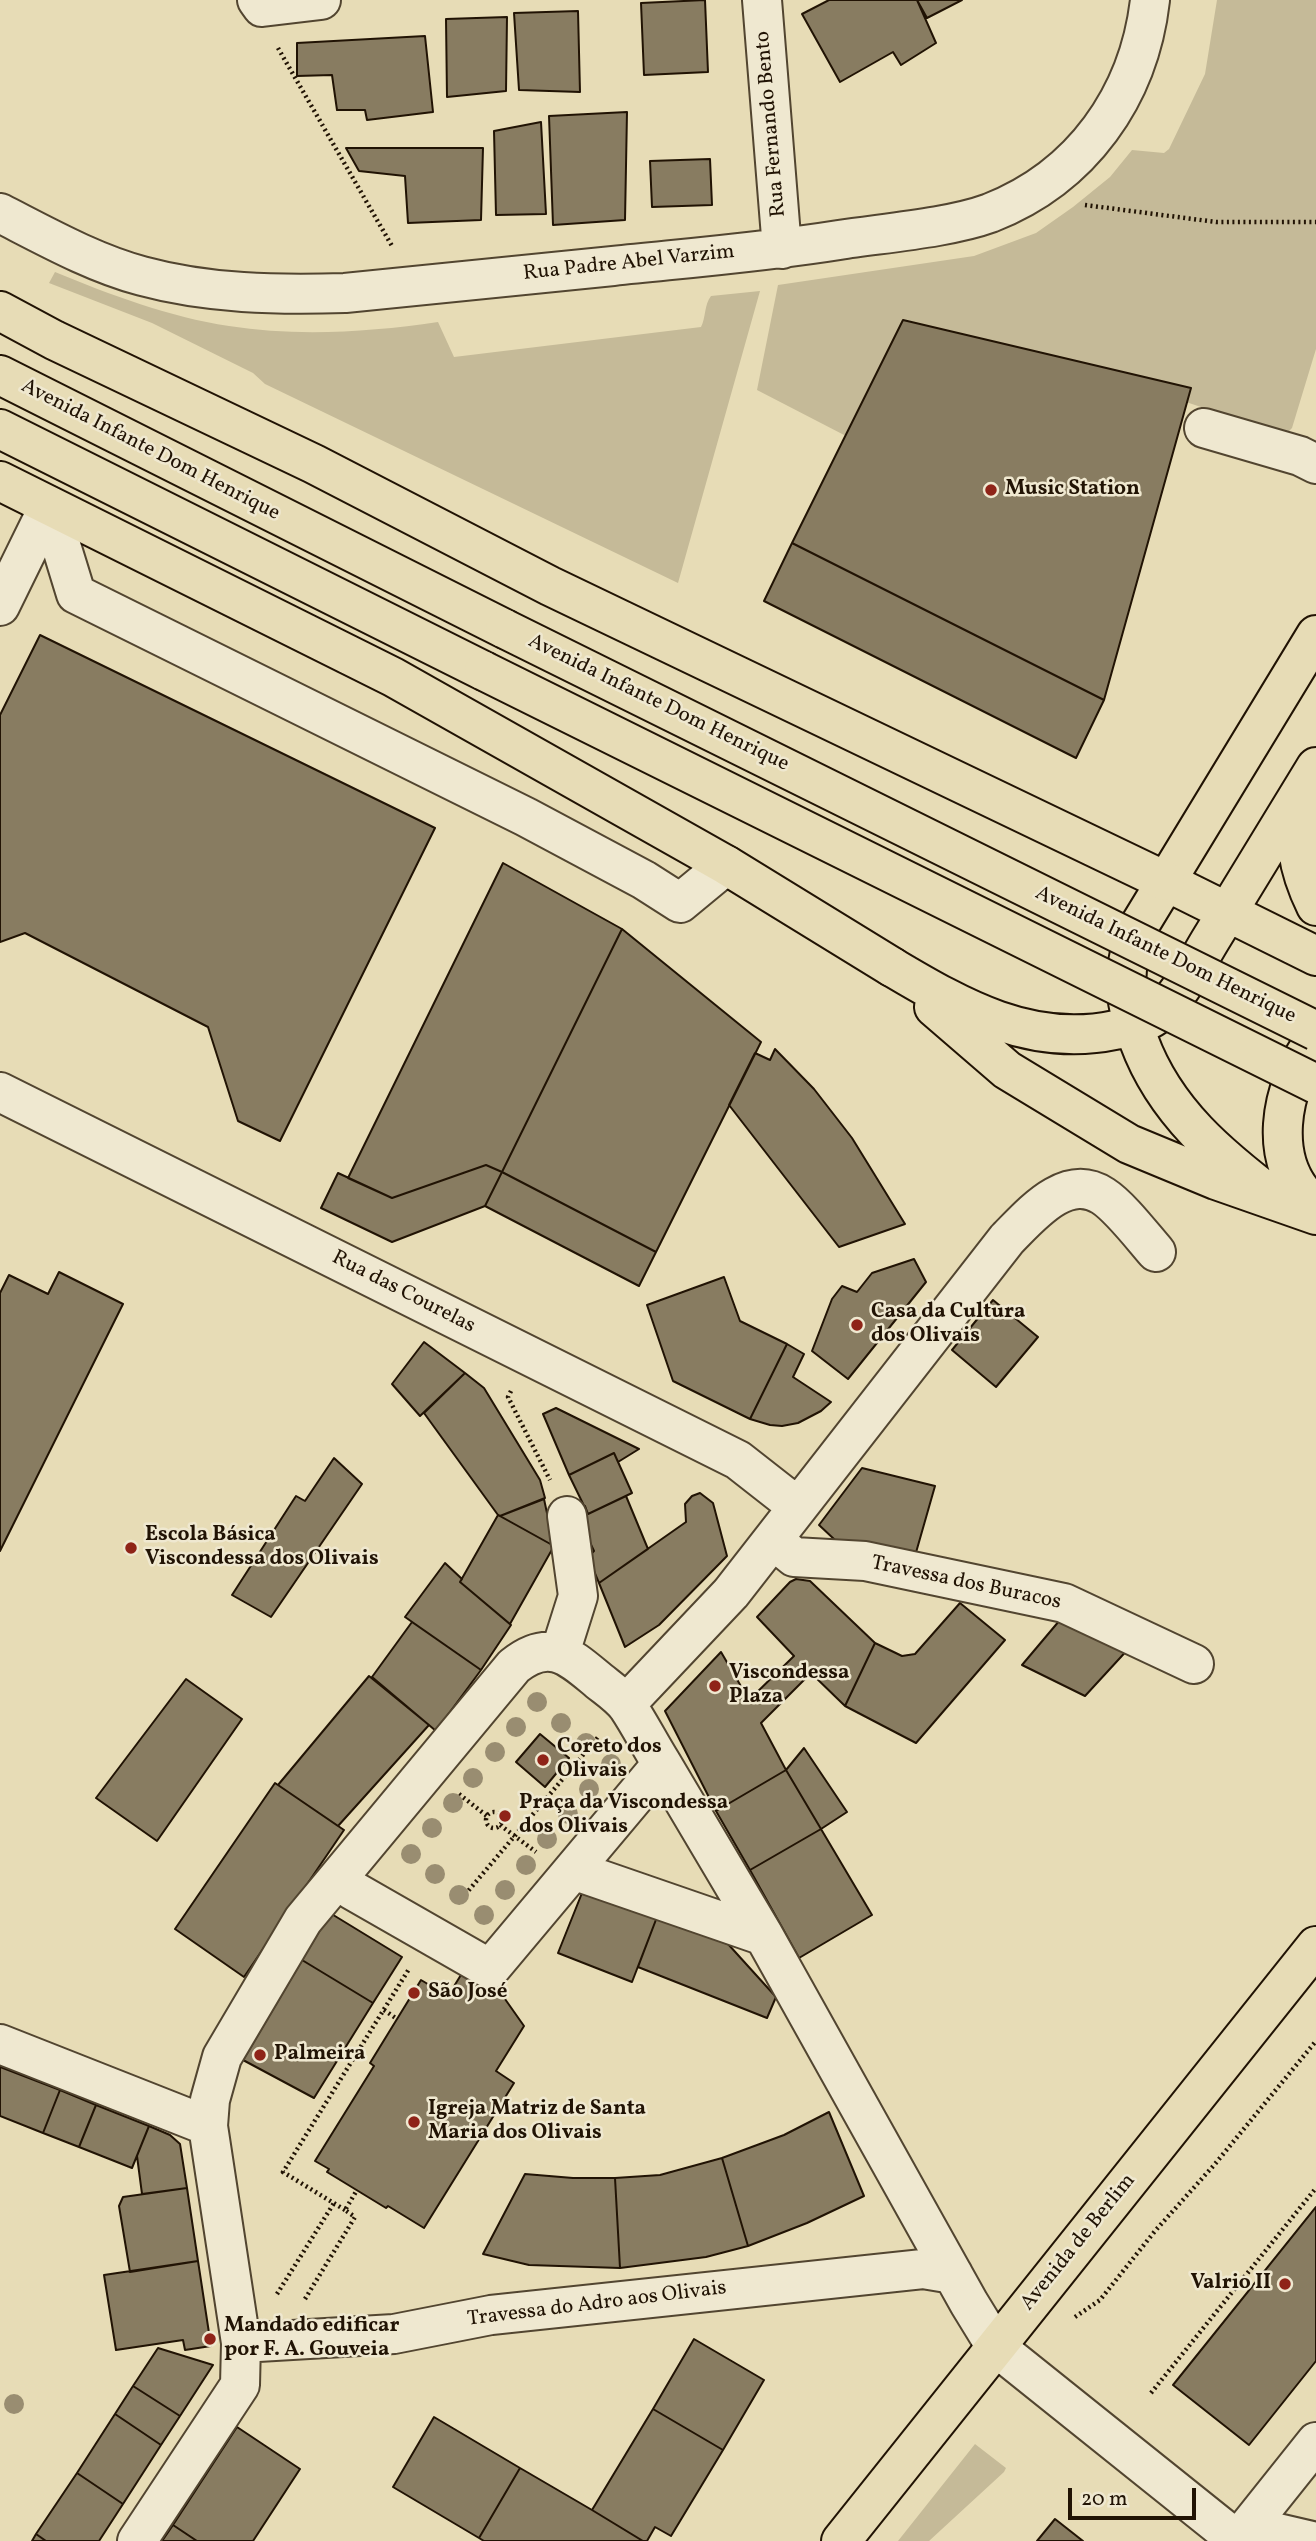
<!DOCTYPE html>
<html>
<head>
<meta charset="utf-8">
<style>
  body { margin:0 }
  #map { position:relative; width:1316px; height:2541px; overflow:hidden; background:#e7dcb6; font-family:Vollkorn,serif }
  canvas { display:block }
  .scale { position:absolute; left:1068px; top:2488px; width:128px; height:32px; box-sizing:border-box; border:4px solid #211304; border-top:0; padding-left:9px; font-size:21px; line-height:24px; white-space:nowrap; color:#211304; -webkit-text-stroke:5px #efe8d0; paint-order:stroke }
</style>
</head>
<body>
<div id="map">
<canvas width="1316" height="2541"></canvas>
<div class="scale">20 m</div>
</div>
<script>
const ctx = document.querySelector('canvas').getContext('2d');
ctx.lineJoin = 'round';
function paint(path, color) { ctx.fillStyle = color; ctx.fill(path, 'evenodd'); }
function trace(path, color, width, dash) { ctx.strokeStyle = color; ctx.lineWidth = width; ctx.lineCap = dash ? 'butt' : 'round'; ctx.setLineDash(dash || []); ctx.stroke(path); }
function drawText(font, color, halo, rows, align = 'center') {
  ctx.font = font + ' Vollkorn,serif'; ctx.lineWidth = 5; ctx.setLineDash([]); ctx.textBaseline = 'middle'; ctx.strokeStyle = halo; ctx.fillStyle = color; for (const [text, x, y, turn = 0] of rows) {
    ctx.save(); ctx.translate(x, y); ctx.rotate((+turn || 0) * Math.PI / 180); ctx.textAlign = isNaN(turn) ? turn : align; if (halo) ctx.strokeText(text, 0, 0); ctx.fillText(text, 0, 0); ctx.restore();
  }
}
paint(new Path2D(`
  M1217 0H1316V349L1292 428 1285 435 1186 402 1190 388 904 320 846 436 757 390 778 285 974 256 1036 233 1073 207 1110 177 1132 150 1164 153 1169 149 1205 74Z
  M55 272C111 295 169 317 229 326 298 337 370 332 438 322L454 357 701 327C706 317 704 305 711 296L760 291 678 583 265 384 253 373 152 323 49 283Z
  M975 2444 1006 2468 1004 2472 929 2541H898Z`), '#c5ba98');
const building = new Path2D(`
  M705 0 708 72 644 75 641 3Z
  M829 0H917L936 43 901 65 893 52 840 82 802 14Z
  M917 0H962L927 18Z
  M578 11 580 92 519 90 514 13Z
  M507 17 506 91 447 97 446 19Z
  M425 36 433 112 367 120 365 110H337L332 75 297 76V43Z
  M627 112 625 220 553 225 549 116Z
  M541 122 546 214 496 215 494 131Z
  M346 148H483L481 220 408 223 405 176 359 171Z
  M710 159 712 205 652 207 650 161Z
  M903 320 1191 388 1104 700 792 543Z
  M792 543 1104 700 1076 758 764 601Z
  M40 635 435 828 280 1141 238 1121 208 1027 25 933 0 942V715Z
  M503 863 622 929 502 1172 486 1165 392 1198 348 1178Z
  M622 929 761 1042 656 1252 502 1172Z
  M775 1049 814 1089 852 1138 905 1224 839 1247 729 1105 755 1053 770 1060Z
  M486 1165 502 1172 485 1206 392 1242 321 1208 338 1173 392 1198Z
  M502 1172 656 1252 639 1286 485 1206Z
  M914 1259 926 1282 848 1379 812 1351 832 1299 842 1286 857 1292 872 1273Z
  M59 1272 123 1304 0 1551V1293L9 1275 48 1294Z
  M724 1277 740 1321 787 1344 750 1419 673 1381 647 1305Z
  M993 1300 1038 1337 996 1387 952 1350Z
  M424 1342 465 1373 420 1416 392 1384Z
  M787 1344 804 1354 793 1377 831 1402 821 1411 798 1423 782 1426 770 1425 750 1419Z
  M465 1373 484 1388 540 1480 545 1498 500 1516 498 1515 424 1413Z
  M556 1408 639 1449 618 1462 614 1453 569 1475 543 1414Z
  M614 1453 632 1493 588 1514 569 1475Z
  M334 1458 362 1484 271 1617 232 1595 296 1496 305 1501Z
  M862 1468 935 1486 915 1556 835 1540 819 1525Z
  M700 1493 713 1503 727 1556 659 1625 625 1647 599 1583 686 1522 685 1504 692 1496Z
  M626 1496 648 1549 599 1583 588 1557 594 1551 575 1511 585 1506 588 1514Z
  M544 1499 554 1546 500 1516Z
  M498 1515 554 1546 510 1624 460 1582Z
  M445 1563 462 1579 460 1582 511 1625 481 1670 405 1617Z
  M796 1579 810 1581 875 1643 845 1706 811 1673 761 1723 786 1770 716 1811 665 1711 721 1652 749 1700 794 1656 757 1617 790 1582Z
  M960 1603 1005 1640 916 1743 845 1706 875 1643 902 1656 915 1654Z
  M1065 1614 1131 1646 1085 1696 1022 1665Z
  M412 1622 481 1670 436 1731 372 1677Z
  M369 1676 429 1725 338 1826 278 1785Z
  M186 1679 242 1719 157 1841 96 1798Z
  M540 1734 569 1758 545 1787 516 1762Z
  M804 1748 847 1812 821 1829 786 1770Z
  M786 1770 821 1829 750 1870 716 1811Z
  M275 1783 344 1830 244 1977 175 1929Z
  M821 1829 872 1915 799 1958 750 1870Z
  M584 1888 657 1917 632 1982 558 1953Z
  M330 1913 402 1957 373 2003 302 1960Z
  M657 1917 728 1944 776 1997 767 2018 638 1967Z
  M302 1960 373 2003 314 2098 243 2060Z
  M464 1970 506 1996 505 1999 524 2026 496 2071 514 2083 424 2228 388 2206 386 2208 327 2172 329 2169 315 2161 374 2066 370 2063 421 1980 448 1996Z
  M0 2067 60 2090 43 2133 0 2116Z
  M60 2090 96 2105 79 2147 43 2133Z
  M96 2105 149 2126 132 2168 79 2147Z
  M829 2112 864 2196 807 2223 748 2246 722 2158 784 2135Z
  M149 2126 170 2135 180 2144 187 2188 142 2194 137 2156Z
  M722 2158 748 2246 706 2257 620 2268 615 2178 660 2175Z
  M525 2174 573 2178H615L620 2268 529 2265 483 2254Z
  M187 2188 198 2261 130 2272 119 2206 123 2197Z
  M1316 2207V2361L1249 2445 1173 2385Z
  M198 2261 211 2346 185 2350 183 2340 116 2350 104 2275Z
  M694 2339 764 2380 723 2450 653 2409Z
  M158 2348 213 2365 180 2416 133 2386Z
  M133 2386 180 2416 161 2445 115 2414Z
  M653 2409 723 2450 671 2536 655 2527 647 2541H643L592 2510Z
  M115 2414 161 2445 123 2504 77 2473Z
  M434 2417 520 2468 479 2538 393 2487Z
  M237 2427 300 2469 253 2541H197L173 2525Z
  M520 2468 592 2510 643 2541H484L479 2538Z
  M77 2473 123 2504 99 2541H46L36 2534Z
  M1055 2519 1083 2541H1037Z
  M173 2525 197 2541H162Z
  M36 2534 46 2541H32Z`);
paint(building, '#887c61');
trace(building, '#211304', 2);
const minor = new Path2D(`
  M257 0 262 7 321 0
  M762 0 782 249
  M0 213C45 236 93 263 142 276 208 294 277 295 345 293 434 284 524 275 613 266 689 258 764 252 839 240 884 233 949 228 990 213 1082 177 1139 96 1150 0
  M1204 428 1300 456 1316 464
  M49 506 76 594 526 817 644 880 680 903 726 865
  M0 606 49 506
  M0 1092 738 1460 798 1507
  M773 1540 794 1557 865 1561 1064 1603 1194 1664
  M560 1653 578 1596 567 1516
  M626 1704 731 1593 1007 1239C1031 1215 1066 1172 1103 1196 1120 1207 1142 1236 1156 1252
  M662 1764 764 1936 969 2303 996 2347 1237 2540 1269 2531 1312 2541
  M573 1870 764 1936
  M0 2044 208 2126
  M241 2343 394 2334 491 2315 923 2269 953 2274
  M137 2541 240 2385 241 2343 208 2126 210 2100 222 2057 303 1920 514 1666C550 1637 570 1657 599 1681 609 1689 621 1697 628 1707 640 1725 650 1745 662 1764L490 1969 352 1890 338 1878
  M1237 2541 1316 2442`);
const major = new Path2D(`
  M1304 796C1291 836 1298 869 1316 906
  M1165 881 1316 956
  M892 967C961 1008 1031 1048 1115 1030 1128 1027 1144 1024 1155 1016 1177 1001 1197 962 1211 939 1246 882 1281 824 1316 767
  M934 1007 1007 1070 1129 1144 1216 1180 1316 1215
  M1316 1038C1280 1085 1264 1165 1316 1206
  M1278 1201C1220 1157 1165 1112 1139 1041 1123 998 1121 969 1139 926L1316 635
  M841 2541 1316 1946`);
const highway = new Path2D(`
  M0 311 54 340 314 464 550 586 1165 881
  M0 375 505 629
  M0 429 484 671
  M0 481 393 677 726 865 892 967`);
trace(minor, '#524530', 42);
trace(major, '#211304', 42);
trace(highway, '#211304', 42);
trace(new Path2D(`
  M278 48 392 246
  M1085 205 1216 222H1316
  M511 1391 508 1397 550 1480
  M459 1794 487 1816
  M486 1820a8 8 0 1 1 16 0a8 8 0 1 1-16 0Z
  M500 1825 536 1852
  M458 1903 599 1736
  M384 2010 397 2019
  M345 2210 283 2172 409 1969
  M277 2294 334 2203
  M305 2299 355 2217 345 2210 357 2190
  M1075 2317 1100 2300 1155 2231 1215 2164 1316 2041
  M1151 2393 1316 2188`), '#211304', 4.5, [2, 3.5]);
trace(minor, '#efe8d0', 38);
trace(major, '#e7dcb6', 38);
trace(highway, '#e7dcb6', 38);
const highwayBridge = new Path2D(`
  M505 629 1316 1031
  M484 671 1316 1084`);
trace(highwayBridge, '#211304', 42, []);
trace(highwayBridge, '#e7dcb6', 38);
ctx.fillStyle = '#998d71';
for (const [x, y] of [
  [537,1702],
  [561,1723],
  [516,1727],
  [586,1743],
  [495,1752],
  [611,1764],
  [473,1778],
  [589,1789],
  [453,1803],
  [568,1814],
  [432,1828],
  [547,1839],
  [411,1854],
  [526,1865],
  [435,1874],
  [505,1890],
  [459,1895],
  [484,1915],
  [14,2404]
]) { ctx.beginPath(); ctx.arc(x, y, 10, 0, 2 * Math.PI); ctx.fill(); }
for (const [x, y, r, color] of [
  [991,490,7,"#8f2418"],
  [857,1325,7,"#8f2418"],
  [131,1548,7,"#8f2418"],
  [715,1686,7,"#8f2418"],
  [543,1760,7,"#8f2418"],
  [505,1816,7,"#8f2418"],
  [414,1993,7,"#8f2418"],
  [260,2055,7,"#8f2418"],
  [414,2122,7,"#8f2418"],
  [1285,2284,7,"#8f2418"],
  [210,2339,7,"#8f2418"]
]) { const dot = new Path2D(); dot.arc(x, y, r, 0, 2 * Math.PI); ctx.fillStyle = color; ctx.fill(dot); trace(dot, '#efe8d0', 2.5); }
drawText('21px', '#211304', '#efe8d0', [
  ["Rua Fernando Bento",772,124,-95],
  ["Rua Padre Abel Varzim",629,264,-6],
  ["Avenida Infante Dom Henrique",150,451,27],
  ["Avenida Infante Dom Henrique",658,704,26],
  ["Avenida Infante Dom Henrique",1165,956,26],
  ["Rua das Courelas",403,1293,27],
  ["Travessa dos Buracos",966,1584,12],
  ["Avenida de Berlim",1079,2243,-51],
  ["Travessa do Adro aos Olivais",597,2305,-7]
]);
drawText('bold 21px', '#211304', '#efe8d0', [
  ["Music Station",1005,490],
  ["Casa da Cultura",871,1313],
  ["dos Olivais",871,1337],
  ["Escola Básica",145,1536],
  ["Viscondessa dos Olivais",145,1560],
  ["Viscondessa",729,1674],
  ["Plaza",729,1698],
  ["Coreto dos",557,1748],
  ["Olivais",557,1772],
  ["Praça da Viscondessa",519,1804],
  ["dos Olivais",519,1828],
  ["São José",428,1993],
  ["Palmeira",274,2055],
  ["Igreja Matriz de Santa",428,2110],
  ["Maria dos Olivais",428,2134],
  ["Valrio II",1271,2284,"right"],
  ["Mandado edificar",224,2327],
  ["por F. A. Gouveia",224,2351]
], 'left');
</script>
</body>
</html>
